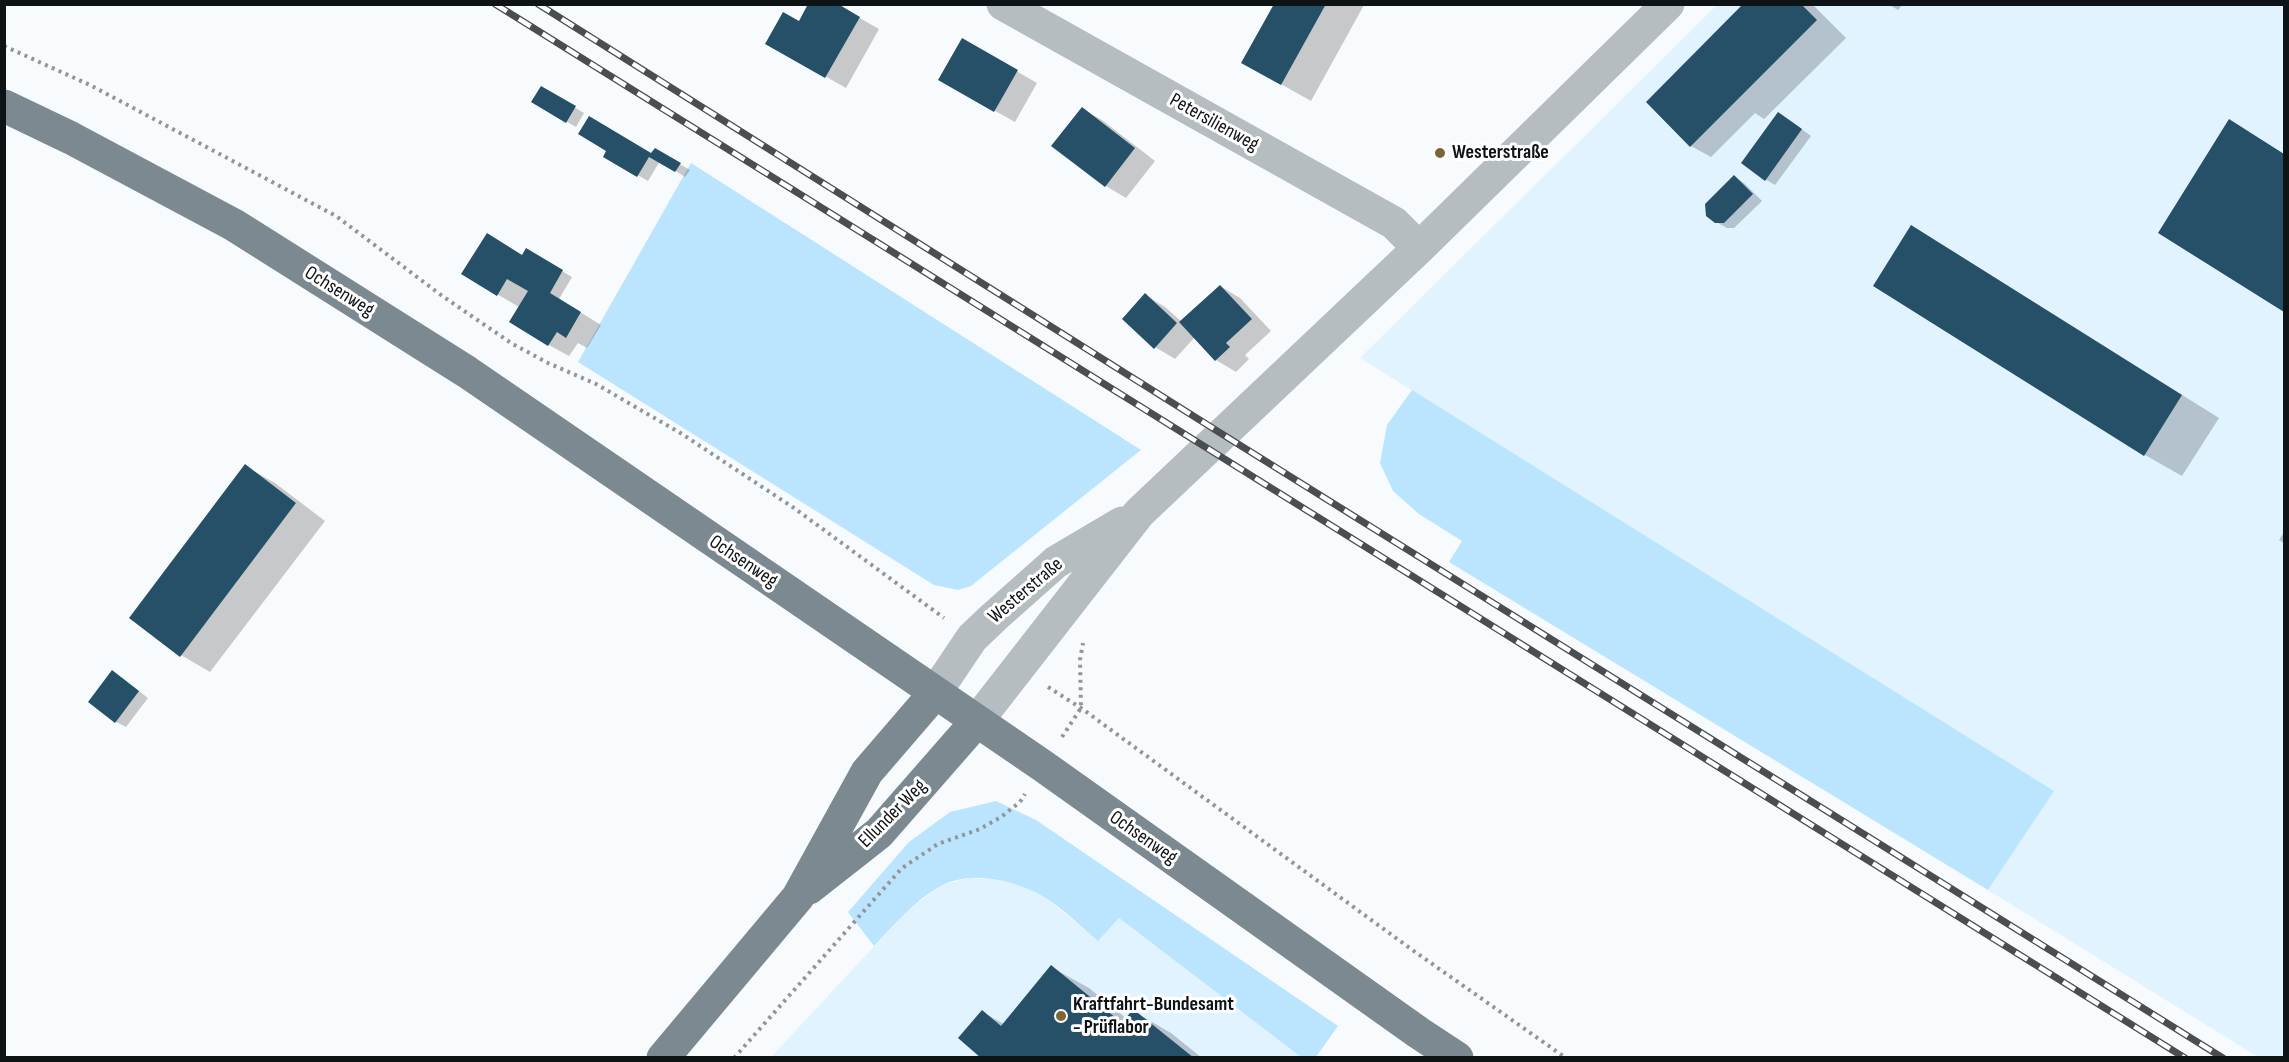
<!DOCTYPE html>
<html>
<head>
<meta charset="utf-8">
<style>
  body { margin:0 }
  #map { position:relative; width:2289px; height:1062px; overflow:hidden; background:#f8fbfd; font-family:"Sofia Sans Condensed",sans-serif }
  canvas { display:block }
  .frame { position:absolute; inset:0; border:6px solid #0e1316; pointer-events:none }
</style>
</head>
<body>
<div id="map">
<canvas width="2289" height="1062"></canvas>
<div class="frame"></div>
</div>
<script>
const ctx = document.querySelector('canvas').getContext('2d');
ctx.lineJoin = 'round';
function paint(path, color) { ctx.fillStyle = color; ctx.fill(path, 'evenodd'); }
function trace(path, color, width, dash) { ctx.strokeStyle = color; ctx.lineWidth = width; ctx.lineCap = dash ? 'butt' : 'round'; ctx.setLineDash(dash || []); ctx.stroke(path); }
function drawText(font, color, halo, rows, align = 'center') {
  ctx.font = font + ' "Sofia Sans Condensed",sans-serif'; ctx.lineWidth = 6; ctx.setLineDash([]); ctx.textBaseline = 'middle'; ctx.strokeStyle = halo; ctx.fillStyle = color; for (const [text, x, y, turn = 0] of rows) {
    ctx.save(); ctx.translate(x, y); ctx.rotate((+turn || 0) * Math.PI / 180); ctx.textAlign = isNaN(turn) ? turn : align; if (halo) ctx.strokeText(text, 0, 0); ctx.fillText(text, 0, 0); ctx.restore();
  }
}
paint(new Path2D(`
  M1717 5H2284V1057H2258L1988 890 2053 791 1360 358Z
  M968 878 997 879 1021 885 1046 898 1098 941 1119 918 1301 1057 770 1058 907 911 940 886Z`), '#e0f3ff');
paint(new Path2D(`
  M691 163 1141 450 971 586 958 590 934 585 578 362Z
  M1412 390 2054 791 1988 890 1449 562 1462 541 1419 514 1393 491 1380 463 1387 425Z
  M996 801 1036 820 1338 1026 1316 1057H1301L1119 918 1098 941C1081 927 1064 909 1044 897 1015 880 970 869 939 887 913 902 894 925 874 946L848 912 909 842 950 812Z`), '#bbe5ff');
paint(new Path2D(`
  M835 4 879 29 846 88 767 43 799 23Z
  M1274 4 1364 5 1311 101 1272 79Z
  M1746 4H1812L1846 38 1764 119 1755 113 1711 157 1691 146Z
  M1888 4H1903L1898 10Z
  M962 40 1037 83 1015 122 940 80Z
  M542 88 584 113 576 127 533 102Z
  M1082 109 1102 120 1155 161 1126 198 1106 186 1053 145Z
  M1788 119 1811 136 1775 185 1765 179Z
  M2230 121 2284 154V311L2160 232Z
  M655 150 690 170 685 177 660 161 648 181 605 156 652 155Z
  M1735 177 1744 183 1762 201 1734 228H1727L1711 219Z
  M1949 249 2219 418 2182 476 2145 455Z
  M527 250 572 277 559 299 601 325 587 348 578 343 569 356 549 345 511 321 519 307 463 274 523 256Z
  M1220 286 1240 298 1271 331 1245 355 1249 359 1236 372 1216 360 1195 337 1175 359 1155 347 1145 295 1165 307 1182 322Z
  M245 466 275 483 325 521 210 672 181 655Z
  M2284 532V543L2279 540Z
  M122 678 148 698 126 727 116 722Z
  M1051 967 1089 988 1127 1019 1133 1011 1171 1033 1202 1058H984L982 1012 1004 1024Z`), '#0003');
paint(new Path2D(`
  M808 4H838L860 17 825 78 765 44 783 12 799 21Z
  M1274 4H1326L1281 85 1241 63Z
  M1743 4H1801L1817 20 1690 147 1646 102Z
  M962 38 1018 70 994 112 938 80Z
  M541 86 576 106 566 123 531 102Z
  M1082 107 1135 148 1105 187 1051 146Z
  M1778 112 1802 129 1765 181 1741 163Z
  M589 116 651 153 655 148 681 163 675 172 649 157 637 177 603 157 606 151 578 134Z
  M2229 119 2284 154V312L2158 233Z
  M1734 175 1753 194 1724 223H1715L1706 216 1705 204Z
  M1911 225 2182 395 2144 456 1873 286Z
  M487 233 522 255 526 248 563 270 550 293 581 312 566 338 557 332 548 346 509 322 528 291 507 279 497 296 461 274Z
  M1220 285 1252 319 1226 343 1230 347 1215 361 1179 322Z
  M1145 293 1177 323 1154 349 1122 319Z
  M245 464 296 503 180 657 129 618Z
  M112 670 139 691 115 723 88 702Z
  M1051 965 1122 1023 1133 1009 1194 1058H981L958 1038 982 1010 1001 1026Z`), '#265067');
trace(new Path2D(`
  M4 46 90 85 336 216 441 295 511 343 548 363 596 384 682 434 794 508 944 618
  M1048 687 1081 708 1411 949 1566 1058
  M1062 737 1081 708 1080 660 1083 643
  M734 1058 902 868 938 844 980 829 1001 817 1020 802 1025 794`), '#929699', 4, [3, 4.5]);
trace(new Path2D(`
  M1003 4 1394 223 1419 248
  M935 693 972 638 994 617 1056 562 1122 523
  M977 721 1139 513 1419 248 1668 4`), '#b6bdc1', 33);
trace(new Path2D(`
  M4 106 71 138 234 225 467 372 1043 766 1419 1033 1457 1058
  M809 888 879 833 977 721
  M663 1058 798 897 867 772 935 693`), '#7d8991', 33);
const rail = new Path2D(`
  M495 4 2185 1058
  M538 4 1222 434 2223 1058`);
trace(rail, '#4a4e51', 7);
trace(rail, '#fff', 4.5, [14]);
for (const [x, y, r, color] of [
  [1440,153,6,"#7c6636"],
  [1061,1016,6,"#7c6636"]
]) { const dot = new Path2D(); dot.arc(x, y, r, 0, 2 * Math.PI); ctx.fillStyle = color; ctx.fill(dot); trace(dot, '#fff', 2); }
drawText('20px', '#0e1316', '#fff', [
  ["Petersilienweg",1214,123,29],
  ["Ochsenweg",339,292,32],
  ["Ochsenweg",743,562,34],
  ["Westerstraße",1026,591,-40],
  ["Ellunder Weg",893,814,-45],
  ["Ochsenweg",1143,838,35]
]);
drawText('bold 20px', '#0e1316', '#fff', [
  ["Westerstraße",1452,153],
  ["Kraftfahrt-Bundesamt",1073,1005],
  ["- Prüflabor",1073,1028]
], 'left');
</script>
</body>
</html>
